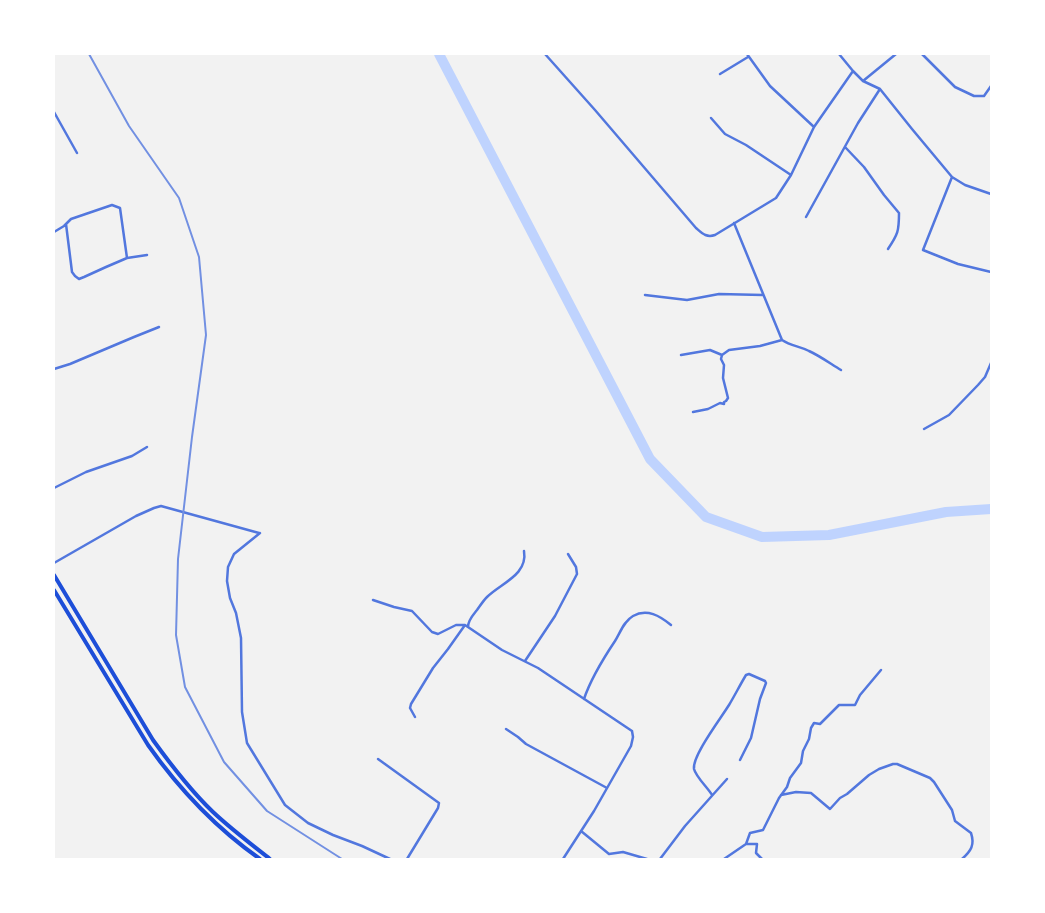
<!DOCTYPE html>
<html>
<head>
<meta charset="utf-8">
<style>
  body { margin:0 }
  #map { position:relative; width:1045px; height:913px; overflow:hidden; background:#f2f2f2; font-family:"Space Grotesk",sans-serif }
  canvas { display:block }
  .frame { position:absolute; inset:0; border:55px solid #fff; pointer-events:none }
</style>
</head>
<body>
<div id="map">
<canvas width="1045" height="913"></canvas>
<div class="frame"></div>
</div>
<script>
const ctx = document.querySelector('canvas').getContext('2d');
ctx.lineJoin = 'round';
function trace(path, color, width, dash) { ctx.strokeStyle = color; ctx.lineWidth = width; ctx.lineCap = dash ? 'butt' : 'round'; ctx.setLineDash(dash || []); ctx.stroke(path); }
trace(new Path2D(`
  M439 54 650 459 706 517 762 537 829 535 946 512 991 509`), '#bfd3fe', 10);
trace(new Path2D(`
  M545 54 595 110 696 228C702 233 706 238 715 235L776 198 791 175 814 127 853 71
  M747 54 770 86 814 127
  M839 54 853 71 863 81 880 89 912 129 952 177 965 185 991 194
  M922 54 955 87 974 96H984L991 86
  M720 74 748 57
  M863 81 896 54
  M54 112 77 153
  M711 118 725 134 746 145 791 175
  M845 147 864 167 884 195 899 213C899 231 898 234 888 249
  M952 177 923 250 958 264 991 272
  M806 217 858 123 880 89
  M734 223 782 340
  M66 224 72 272 75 276 79 279 84 277 106 267 127 258 147 255
  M54 232 64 226 71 219 112 205 120 208 127 258
  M645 295 687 300 719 294 763 295
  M681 355 710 350 722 355 729 350 760 346 782 340C791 346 799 346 809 351 820 356 831 364 841 370
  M54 369 70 364 134 337 159 327
  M693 412 708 409 720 403 724 404V402L726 401 728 398 723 378 724 365 721 359 722 355
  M924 429 949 415 978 385 985 377 991 363
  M54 488 86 472 132 456 147 447
  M260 533 234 554 228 567 227 581 230 598 236 613 241 638 242 712 247 743 285 805 308 823 333 835 362 846 390 859
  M54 563 136 516 154 508 161 506 259 533
  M373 600 394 607 412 611 432 632 438 634 456 625H465L502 650 538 668 632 731 633 737 631 746 594 811 563 859
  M468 627C468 620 473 615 477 610 480 606 483 601 487 597 501 583 528 575 524 551
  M525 661 555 616 577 574 576 567 568 554
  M584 699C591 678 603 659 615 641 620 633 624 621 633 616 647 608 660 616 671 625
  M415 717 410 708 411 704 433 668 448 649 465 625
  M506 729 518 737 526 744 607 788
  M378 759 439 803 438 808 407 859
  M712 795C708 788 696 777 694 769 692 756 721 718 729 705 735 695 740 685 746 675L749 674 765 681 766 683 760 699 751 738 740 760
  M781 795 796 792 811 793 830 809 840 798 847 794 869 775 879 769 893 764H897L930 778 934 782 952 810 955 821 971 833C975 845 971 851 962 859
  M581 831 609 854 623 852 647 859
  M746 844H757L756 853 762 859
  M660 859 685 826 727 779
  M724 859 746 844 750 833 763 830 779 798 787 787 790 778 801 763 803 751 809 739 811 728 814 723 820 724 839 705H855L860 695 881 670`), '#5277de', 2.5);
trace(new Path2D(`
  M54 575 153 740C171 765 190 790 213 812 231 829 251 844 270 859
  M54 590 148 745C179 789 216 828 260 859`), '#1d4ed8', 4);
trace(new Path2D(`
  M89 54 129 126 179 198 199 257 206 335 192 437 178 559 176 635 185 687 224 762 267 811 342 859`), '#7290e2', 2);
</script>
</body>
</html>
